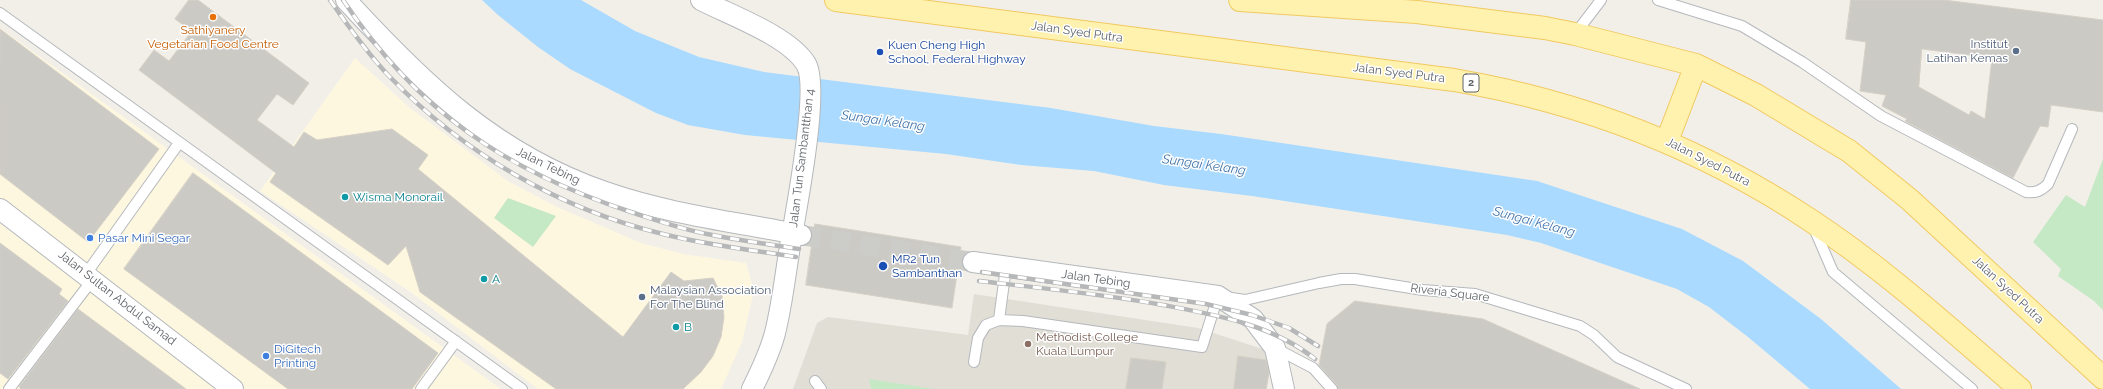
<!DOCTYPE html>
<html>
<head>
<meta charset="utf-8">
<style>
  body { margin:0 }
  canvas { display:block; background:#f1efe8 }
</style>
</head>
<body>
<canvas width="2103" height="389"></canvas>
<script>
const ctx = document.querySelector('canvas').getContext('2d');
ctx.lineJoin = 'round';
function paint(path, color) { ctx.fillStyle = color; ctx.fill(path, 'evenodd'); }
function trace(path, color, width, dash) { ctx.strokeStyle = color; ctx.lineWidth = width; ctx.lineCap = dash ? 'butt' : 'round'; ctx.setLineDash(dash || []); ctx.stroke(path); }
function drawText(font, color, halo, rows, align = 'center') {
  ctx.font = font + ' Raleway,sans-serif'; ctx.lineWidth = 3; ctx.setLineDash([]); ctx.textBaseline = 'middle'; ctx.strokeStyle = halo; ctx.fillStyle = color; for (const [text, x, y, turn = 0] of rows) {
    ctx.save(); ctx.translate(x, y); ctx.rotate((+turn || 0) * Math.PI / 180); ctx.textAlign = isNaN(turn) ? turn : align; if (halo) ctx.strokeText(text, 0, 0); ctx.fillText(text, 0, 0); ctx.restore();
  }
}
paint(new Path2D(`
  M0 28 501 389H0Z
  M355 58 410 108 508 181 555 206 641 243 683 254 746 263 754 291 742 342 721 389H538L409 291 260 191Z`), '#fef7e0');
paint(new Path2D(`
  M974 294 1198 328 1272 352 1267 389H793L817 323 828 317 968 335Z`), '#e1ded6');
paint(new Path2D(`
  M2103 159V310L2094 301 2058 276 2061 269 2033 242 2066 195 2085 207Z
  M508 198 556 216 533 247 494 218Z
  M869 379 934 389H871Z`), '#c5e8c5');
paint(new Path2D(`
  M482 0H581L635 31 699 57 764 72 1051 108 1154 126 1221 134 1537 181 1682 229 1743 261 1821 319 1901 389H1810L1748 337 1709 307 1677 289 1541 243 1507 235 1252 196 1164 185 1094 171 1021 165 946 154 745 135 688 125 656 113 570 69 538 47 498 15Z`), '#aadaff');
const building = new Path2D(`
  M189 0H198L309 83 293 105 277 94 257 120 294 147 304 132 317 140 392 129 428 155 418 169 623 337 671 272 684 281 713 278 722 296 724 317 721 337 713 356 701 372 683 389H556L420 292 406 246 388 265 270 182 276 173 139 70 154 50 169 61 192 31 175 19Z
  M1851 0H1944L2103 20V112L2051 105 2048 127 2040 126 2013 178 1905 121 1907 119 1882 106 1886 95 1860 91 1866 42 1846 39ZM1922 49 1992 58 1985 119 1971 111 1969 115 1919 87Z
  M0 29 159 149 88 242 0 174Z
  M193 173 438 353 412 389H288L124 269Z
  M815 224 961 247 952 308 806 285Z
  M0 243 62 289 59 294 68 301 8 379 0 373Z
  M1355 301 1483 319 1640 389H1338L1337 385 1319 365 1327 324Z
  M78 309 186 389H21L19 387Z
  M1238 356 1266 360 1269 373 1266 389H1234Z
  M1131 358 1166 362 1162 389H1126Z`);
paint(building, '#cccac5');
trace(building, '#d6d1c6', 1);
trace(new Path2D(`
  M801 235 973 262`), '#ccccc8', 20, [20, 10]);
const service = new Path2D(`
  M1658 0 1742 26 1802 62 1881 116 2026 192C2036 193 2041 191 2048 184L2072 129
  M0 13 522 389
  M1575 34 1601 0
  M1814 228 1833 272 1972 389
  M86 274 179 143
  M999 320 1006 267
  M1275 348 1313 368 1332 389
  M974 362 978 338 986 325 999 320 1023 321 1202 347 1218 296 1245 300 1319 283 1341 279H1355L1423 290 1475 294 1580 326 1594 335 1617 357 1686 389
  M815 381 821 389
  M9 389 93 279
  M421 389 456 341`);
const minor = new Path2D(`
  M346 0C423 84 495 154 605 192 668 214 736 222 801 235
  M701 0C730 15 789 36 806 64 820 87 797 204 792 235 786 267 783 301 775 333 770 352 761 371 752 389
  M0 209 233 389
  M973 262 1218 296 1253 319 1275 348 1284 389`);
const primary = new Path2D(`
  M836 0 1454 80C1582 102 1702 148 1810 220 1885 269 1952 331 2020 389
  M1240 0 1417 12 1545 28 1575 34 1696 65 1756 95 1849 151 1909 199 2103 378
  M1667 141 1696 65`);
trace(service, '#b5b8bc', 12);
trace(minor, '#b5b8bc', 22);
trace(primary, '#f2c960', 24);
trace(service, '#fff', 10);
trace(minor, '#fff', 20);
trace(primary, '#fff2af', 22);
const rail = new Path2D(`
  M330 0C348 26 367 53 389 76 463 153 559 209 663 234 706 245 752 250 796 257
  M343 0C417 111 506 171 631 212 656 220 681 229 707 234 737 240 768 244 799 249
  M982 272 1206 304 1252 315 1289 328 1318 346
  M979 281C1041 288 1102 294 1163 305 1216 315 1271 324 1315 359`);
trace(rail, '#b6b7b8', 4.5);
trace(rail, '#fff', 3, [9]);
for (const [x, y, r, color] of [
  [213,17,4,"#e8710a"],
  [2016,51,4,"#5c6f8a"],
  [880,52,4,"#1a4fb4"],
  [345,197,4,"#0f9aa8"],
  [90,238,4,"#3f7fe0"],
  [883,266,5,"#1a4fb4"],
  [484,279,4,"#0f9aa8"],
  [642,297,4,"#5c6f8a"],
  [676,327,4,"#0f9aa8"],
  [1028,344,4,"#8d6e63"],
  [266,356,4,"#3f7fe0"]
]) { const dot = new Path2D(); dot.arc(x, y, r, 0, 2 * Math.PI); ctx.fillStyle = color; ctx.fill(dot); trace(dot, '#fff', 1.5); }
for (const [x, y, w] of [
  [1471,83,16]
]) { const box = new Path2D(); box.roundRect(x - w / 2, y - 9, w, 18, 3); ctx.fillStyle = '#fff'; ctx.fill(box); trace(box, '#5f6368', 1); }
drawText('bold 11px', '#5f6368', null, [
  ["2",1471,83]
]);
drawText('12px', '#c56008', '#fff', [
  ["Sathiyanery",213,30],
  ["Vegetarian Food Centre",213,44]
]);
drawText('12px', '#5f6368', '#fff', [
  ["Jalan Syed Putra",1077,32,8],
  ["Jalan Syed Putra",1399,73,7],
  ["Jalan Tun Sambantthan 4",802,158,-83],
  ["Jalan Syed Putra",1708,162,27],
  ["Jalan Tebing",548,166,26],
  ["Jalan Tebing",1096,279,8],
  ["Jalan Syed Putra",2008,290,43],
  ["Riveria Square",1450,293,7],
  ["Jalan Sultan Abdul Samad",117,298,38]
]);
drawText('12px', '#4e5e75', '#fff', [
  ["Institut",2008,44],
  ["Latihan Kemas",2008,58],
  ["Malaysian Association",650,290,"left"],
  ["For The Blind",650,304,"left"]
], 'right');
drawText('12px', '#164399', '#fff', [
  ["Kuen Cheng High",888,45],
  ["School, Federal Highway",888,59],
  ["MR2 Tun",892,259],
  ["Sambanthan",892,273]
], 'left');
drawText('12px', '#0d838f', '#fff', [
  ["Wisma Monorail",353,197],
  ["A",492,279],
  ["B",684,327]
], 'left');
drawText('12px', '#366cbe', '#fff', [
  ["Pasar Mini Segar",98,238],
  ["DiGitech",274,349],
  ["Printing",274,363]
], 'left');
drawText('12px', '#785e54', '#fff', [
  ["Methodist College",1036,337],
  ["Kuala Lumpur",1036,351]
], 'left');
drawText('italic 13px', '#4174aa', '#fff', [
  ["Sungai Kelang",883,121,8],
  ["Sungai Kelang",1204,165,8],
  ["Sungai Kelang",1534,222,15]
]);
</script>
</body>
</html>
